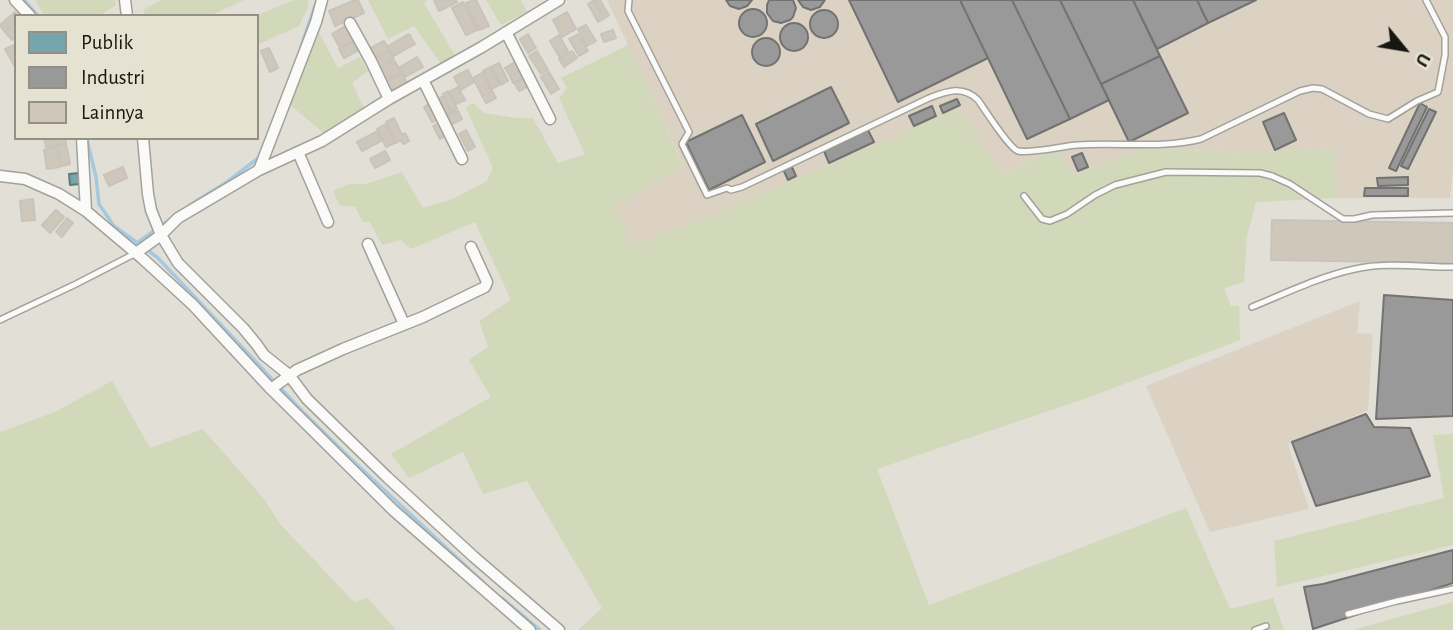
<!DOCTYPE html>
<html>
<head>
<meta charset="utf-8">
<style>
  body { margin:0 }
  #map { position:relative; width:1453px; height:630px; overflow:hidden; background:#e1dfd6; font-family:"Alegreya Sans",sans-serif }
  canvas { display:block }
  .legend { position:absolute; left:14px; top:14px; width:245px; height:126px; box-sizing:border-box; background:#e6e2d1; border:2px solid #949084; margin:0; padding:9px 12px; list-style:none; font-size:21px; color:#181610 }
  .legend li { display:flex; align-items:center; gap:14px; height:35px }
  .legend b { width:35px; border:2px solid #949084 }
  .north { position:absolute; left:1369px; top:14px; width:70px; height:70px; -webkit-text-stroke:5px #e6e2d1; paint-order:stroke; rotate:120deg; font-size:19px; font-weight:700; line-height:28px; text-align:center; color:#181610 }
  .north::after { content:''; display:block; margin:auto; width:24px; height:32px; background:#181610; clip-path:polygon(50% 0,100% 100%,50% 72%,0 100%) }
</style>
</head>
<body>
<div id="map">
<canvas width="1453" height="630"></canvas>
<ul class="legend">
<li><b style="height:19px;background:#76a5af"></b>Publik</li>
<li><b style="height:19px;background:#999"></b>Industri</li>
<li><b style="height:19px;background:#d0c7bb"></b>Lainnya</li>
</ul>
<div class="north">U</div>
</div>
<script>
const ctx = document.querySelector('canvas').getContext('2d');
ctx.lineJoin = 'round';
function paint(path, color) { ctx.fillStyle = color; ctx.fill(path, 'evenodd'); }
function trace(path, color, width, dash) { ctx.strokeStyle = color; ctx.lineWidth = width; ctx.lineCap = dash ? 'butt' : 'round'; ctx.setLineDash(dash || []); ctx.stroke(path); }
paint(new Path2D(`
  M607 0H1453V170L1450 198H1338L1333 148 1247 153 1149 148 1073 175 1056 146 1003 176 958 110 714 215 631 246 613 207 683 164Z
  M1360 301 1357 333 1373 334 1368 410 1288 445 1309 509 1210 532 1146 386Z`), '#dbd2c4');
paint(new Path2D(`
  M35 0H115L116 5 99 16H45Z
  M162 0H244L209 16H145L143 10Z
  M294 0H308V7L299 26 257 45V16H255Z
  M368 0H428L424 3 456 57 442 65 414 26 388 39Z
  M486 0H521L527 12 501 25Z
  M318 31 338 68 360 57 368 71 352 83 364 108 362 111 325 134 290 105Z
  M628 45 683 165 614 207 631 246 714 215 958 109 1003 176 1057 146 1073 175 1149 148 1247 153 1334 148 1338 198 1256 202 1247 236 1244 282 1224 288 1231 306H1239L1240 340 1087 398 877 469 929 605 1186 508 1230 609 1273 598 1284 630H578L602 608 527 481 483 494 463 452 409 478 391 454 491 397 469 360 488 347 479 321 511 300 475 222 411 249 401 240 382 245 370 222H363L355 207 339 205 333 191 349 184H366L402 172 423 208 453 199 487 181 493 168 466 108 473 103 484 113 516 118H533L558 163 585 154 559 98 567 88 561 78Z
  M112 381 150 448 203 429 263 498 281 525 354 602 368 598 396 630H0V432L55 412Z
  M1453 434V545L1277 587 1274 541 1444 498 1433 435Z
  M1453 602V630H1353Z`), '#d1d9ba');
const public = new Path2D(`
  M79 173 80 184 70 185 69 174Z`);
paint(public, '#76a5af');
trace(public, '#5a7a7f', 2);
const industry = new Path2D(`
  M726 0H752L747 6 739 9 730 6Z
  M769 0H793L796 8 793 17 790 20 781 23 773 21 767 13V5Z
  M798 0H825L820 7 811 10 803 7Z
  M849 0H960L988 58 898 102Z
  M960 0H1012L1070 119 1027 139Z
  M1012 0H1060L1109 100 1070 119Z
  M1060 0H1133L1160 56 1101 84Z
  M1133 0H1197L1208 23 1157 49Z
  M1197 0H1256L1208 23Z
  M739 23a14 14 0 1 1 28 0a14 14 0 1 1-28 0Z
  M810 24a14 14 0 1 1 28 0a14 14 0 1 1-28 0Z
  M780 37a14 14 0 1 1 28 0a14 14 0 1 1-28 0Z
  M752 52a14 14 0 1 1 28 0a14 14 0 1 1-28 0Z
  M1160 56 1188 113 1129 142 1101 84Z
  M831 87 849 123 773 161 756 124Z
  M957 99 960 105 943 113 940 106Z
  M1420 103 1427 107 1396 171 1389 168Z
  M932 106 936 116 914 126 909 116Z
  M1429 109 1436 112 1408 169 1401 166Z
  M1284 113 1296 140 1275 150 1263 122Z
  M742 115 765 162 709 190 686 142Z
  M868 130 874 142 829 163 824 151Z
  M1082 153 1088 167 1078 171 1072 157Z
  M791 165 796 176 788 180 783 169Z
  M1408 177V185L1378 186 1377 178Z
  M1365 188H1408V196H1364Z
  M1384 295 1453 300V416L1376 419Z
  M1366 414 1374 427 1410 428 1430 476 1316 506 1292 442Z
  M1453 550V583L1313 629 1304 587 1323 584Z`);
paint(industry, '#999');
trace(industry, '#727270', 2);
trace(new Path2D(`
  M24 0 38 16
  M301 47 317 0
  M87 140 96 177 99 204 114 226 157 257 303 412 352 460 483 582
  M190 205 227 182 257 159 260 155
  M137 243 172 218
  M502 598 540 630`), '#a5c9e1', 3.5);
const building = new Path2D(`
  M355 0H358L364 13 335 26 329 11Z
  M434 0H456L457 2 439 11Z
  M474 0H476L489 26 479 30 466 3Z
  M594 0 605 18 598 22 588 4Z
  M594 0H600L609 15 605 18Z
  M463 2 477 30 466 35 452 8Z
  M15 12 19 16H16V22L5 32 0 25Z
  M567 12 576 29 562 37 553 20Z
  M16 22V36L12 40 5 32Z
  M348 24 356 39 340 48 332 34Z
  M586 25 596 41 587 46 578 29Z
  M613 30 616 38 604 42 601 34Z
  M409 34 415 44 394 56 388 46Z
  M528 34 536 48 528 53 520 39Z
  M578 34 588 51 579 56 569 39Z
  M559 35 569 53 560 58 550 41Z
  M384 41 389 50 374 59 369 49Z
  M352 42 357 51 344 58 339 49Z
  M16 44V64L14 65 5 49Z
  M269 48 278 68 270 72 261 51Z
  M389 50 394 60 379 68 374 59Z
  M537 51 548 70 541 74 529 56Z
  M572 51 577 58 564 67 559 59Z
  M417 57 423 67 405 77 400 67Z
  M394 60 401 72 386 80 379 68Z
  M515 62 520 71 510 76 505 68Z
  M499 63 508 81 501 85 491 67Z
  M490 67 499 85 492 89 483 71Z
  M468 70 474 82 461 90 454 77Z
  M520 71 523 77 513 83 510 76Z
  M549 72 559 89 551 94 541 77Z
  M402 73 408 85 390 95 384 82Z
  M482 73 496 98 486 103 473 78Z
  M523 79 527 87 519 91 515 84Z
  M458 87 465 100 456 104 449 92Z
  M448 91 457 109 452 112 443 94Z
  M443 96 451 113 445 116 437 100Z
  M431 103 439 119 432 122 424 107Z
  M458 111 462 119 450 125 446 117Z
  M394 118 402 135 405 133 409 141 403 144 401 140 396 143 386 122Z
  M440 122 447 135 440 139 433 126Z
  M386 124 395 143 386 147 377 129Z
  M466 130 475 147 468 151 459 134Z
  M376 132 381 141 362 151 357 142Z
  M44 138H65L66 143 46 147Z
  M66 144 70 164 62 166 58 146Z
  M56 147 60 167 47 169 44 150Z
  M385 151 390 160 375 168 370 159Z
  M123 167 127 178 109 186 104 175Z
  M33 199 35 220 22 221 20 201Z
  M56 210 64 217 50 233 42 225Z
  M67 218 73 223 62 237 56 232Z
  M1272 220 1453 223V263L1271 260Z`);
paint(building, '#d0c7bb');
trace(building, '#c7c4bd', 2);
const lane = new Path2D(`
  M629 0 628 11 689 132 682 144 707 195 727 188 731 190 742 187 929 98C947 91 963 85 978 100 985 110 1009 148 1018 151 1030 154 1063 146 1077 145 1118 142 1161 149 1201 139L1300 91 1313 88 1322 89 1369 114 1388 119 1417 101 1438 92 1445 55V37L1426 0
  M1024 196 1042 219 1050 221 1067 214 1095 195 1115 185 1166 172 1260 173 1272 176 1290 184 1343 219H1354L1372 215 1453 213
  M1252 307C1284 294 1321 276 1355 269 1386 262 1421 267 1453 267
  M0 320 76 284 136 253
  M1348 614 1397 601 1453 589
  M1255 630 1266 626`);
const street = new Path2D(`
  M15 0 30 16
  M125 0 127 16
  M350 23 371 61 389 99
  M506 32 550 119
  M423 80 462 159
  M82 138 86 211
  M143 138 148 194 151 210 161 235 178 263 243 328 257 345 264 355 289 375 307 399 387 477 474 557 559 630
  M298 152 328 222
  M259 170 316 22 322 0
  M0 176 25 179 59 194 86 211 143 259 193 305 271 389 393 510 530 630
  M368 244 404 324
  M136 253 161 235 178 218 259 170 322 141 389 99 482 47 559 0
  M271 389 297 370 343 349 423 317 485 287 487 282 471 247`);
trace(lane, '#a2a19a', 8);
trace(street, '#a2a19a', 13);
trace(lane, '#fafaf9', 5);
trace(street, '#fafaf9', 10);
</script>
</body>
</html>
